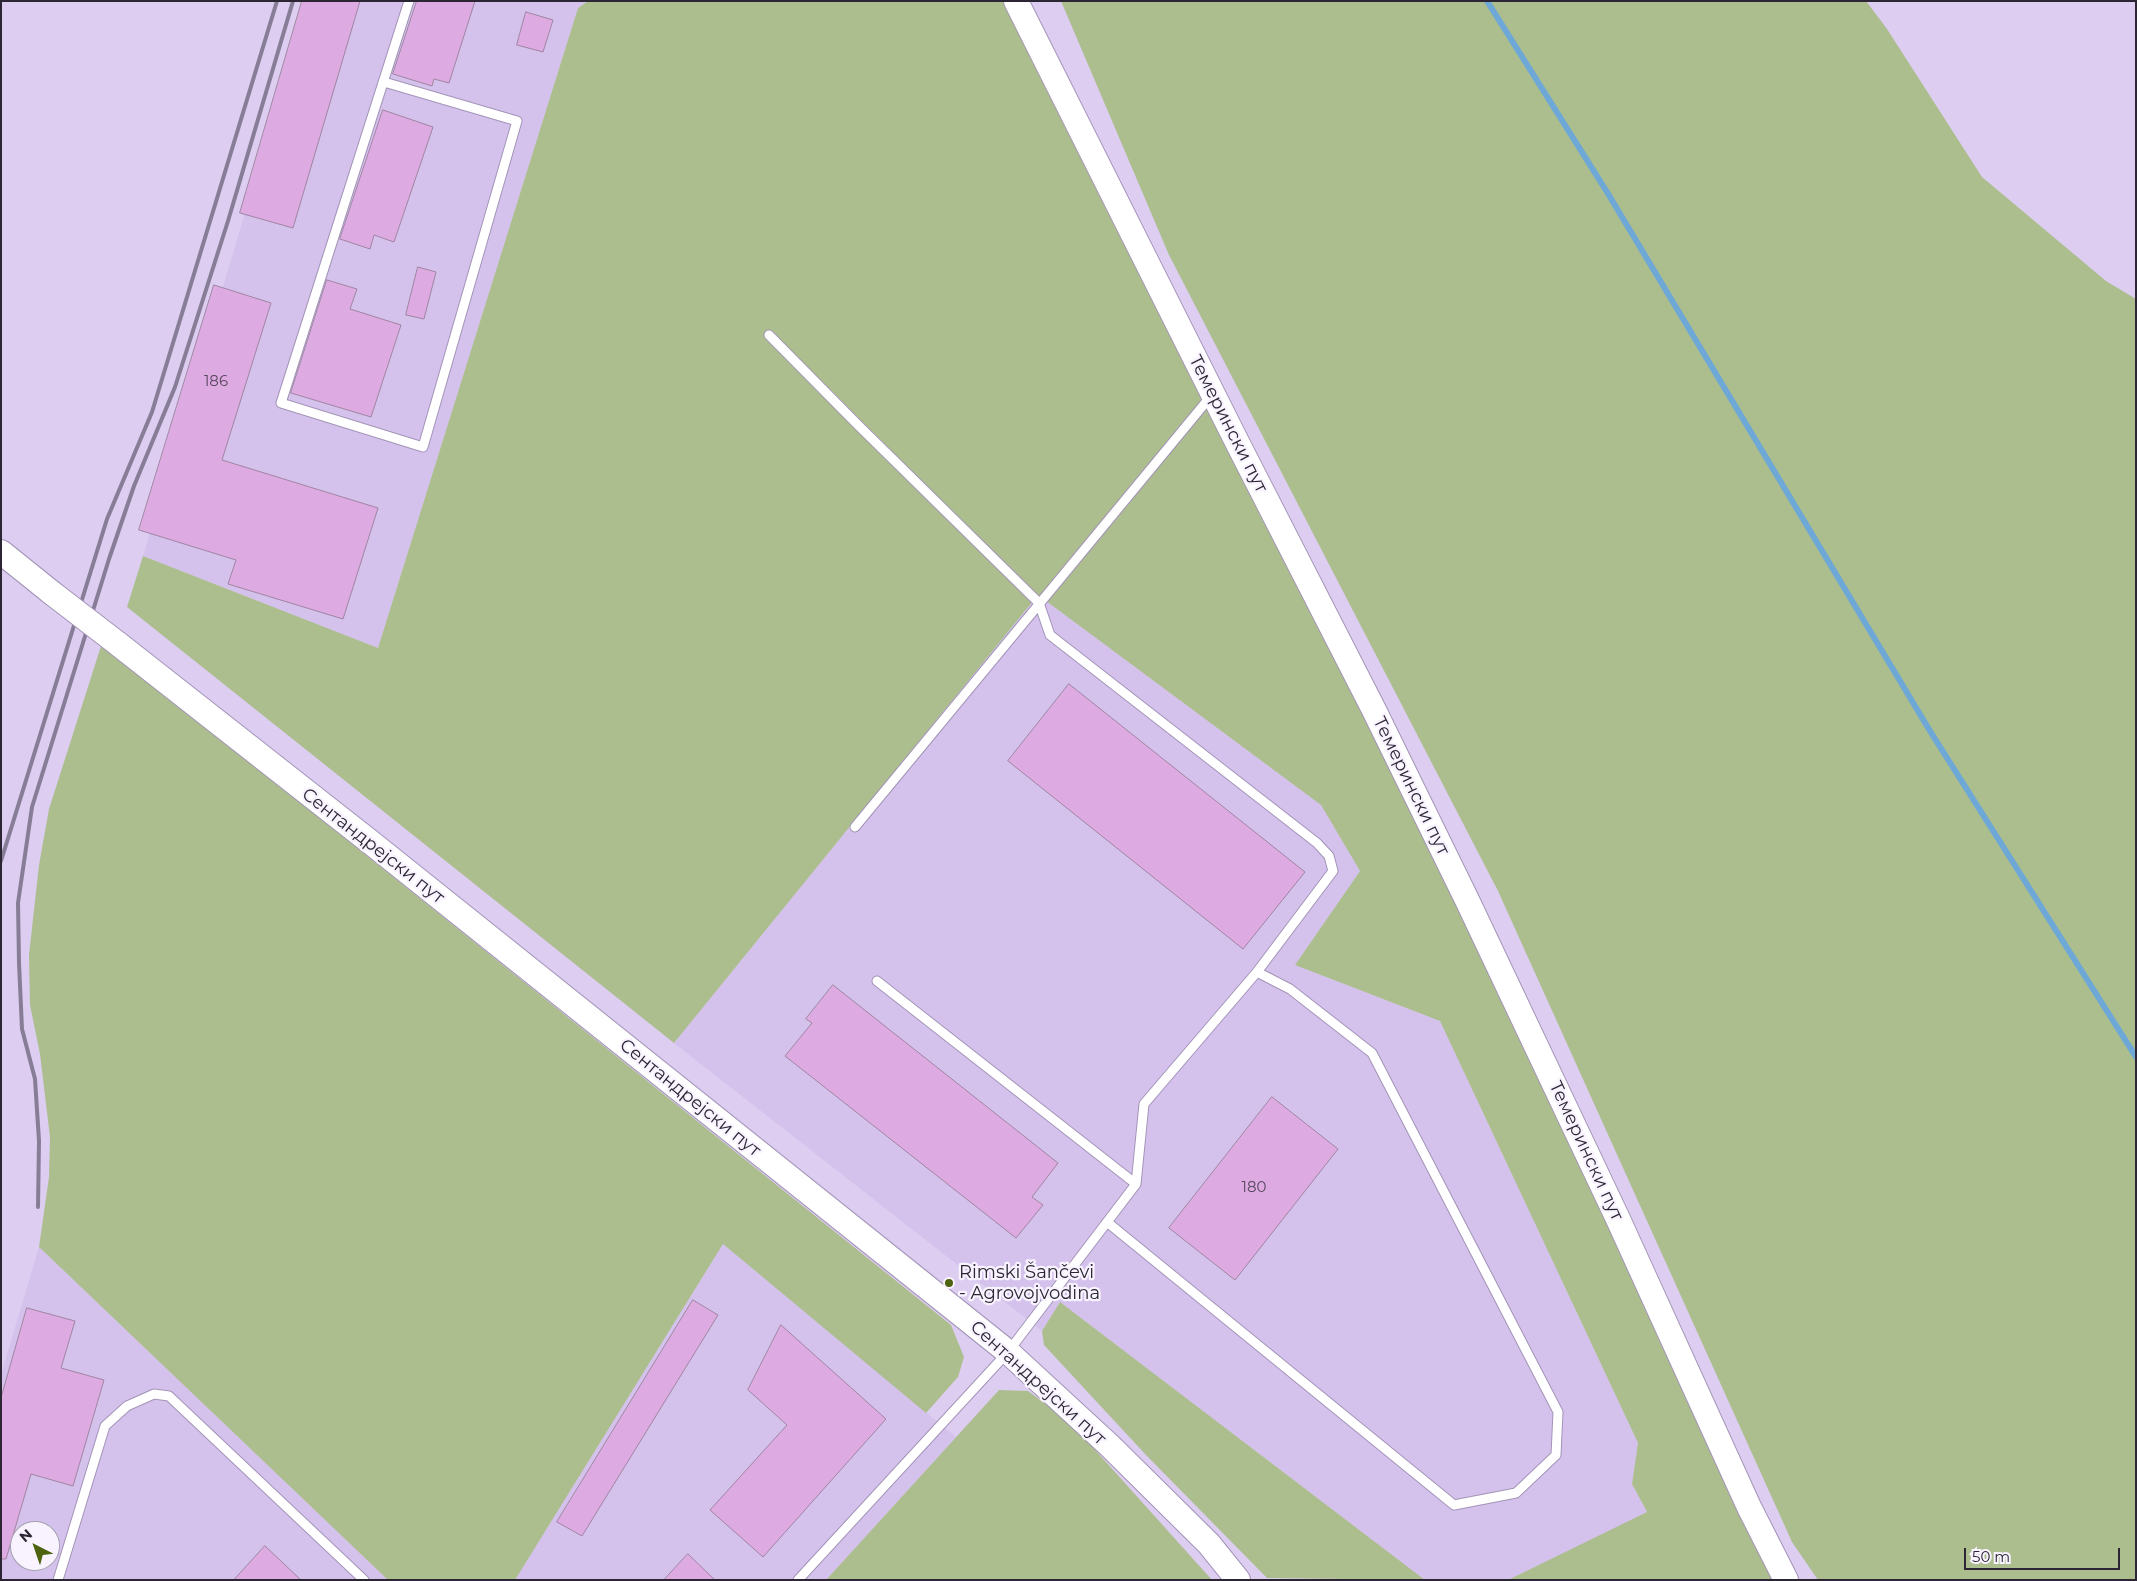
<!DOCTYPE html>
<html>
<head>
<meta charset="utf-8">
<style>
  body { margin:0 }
  #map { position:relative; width:2137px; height:1581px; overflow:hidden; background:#dccdf1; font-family:Montserrat,sans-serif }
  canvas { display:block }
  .frame { position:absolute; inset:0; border:2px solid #2c2634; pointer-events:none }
  .north { position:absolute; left:10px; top:1521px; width:50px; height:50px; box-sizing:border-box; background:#f8f3ff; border:1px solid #a6a1ae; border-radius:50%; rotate:319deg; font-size:14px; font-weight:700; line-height:20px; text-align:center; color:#2c2634 }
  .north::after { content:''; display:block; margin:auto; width:18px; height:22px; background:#4d630f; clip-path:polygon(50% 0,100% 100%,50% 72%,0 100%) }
  .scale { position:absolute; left:1964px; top:1548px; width:156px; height:22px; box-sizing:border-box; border:2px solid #2c2634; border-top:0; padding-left:6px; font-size:15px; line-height:18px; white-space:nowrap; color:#2c2634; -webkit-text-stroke:4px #f8f3ff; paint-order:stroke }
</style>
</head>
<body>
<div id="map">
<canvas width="2137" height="1581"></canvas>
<div class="frame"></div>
<div class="north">N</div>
<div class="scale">50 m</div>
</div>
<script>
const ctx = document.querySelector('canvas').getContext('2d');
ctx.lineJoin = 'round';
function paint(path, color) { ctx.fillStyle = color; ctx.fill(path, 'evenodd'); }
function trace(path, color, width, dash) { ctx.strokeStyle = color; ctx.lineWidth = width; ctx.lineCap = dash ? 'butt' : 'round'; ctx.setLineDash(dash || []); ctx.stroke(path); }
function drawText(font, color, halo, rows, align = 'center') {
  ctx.font = font + ' Montserrat,sans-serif'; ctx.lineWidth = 4.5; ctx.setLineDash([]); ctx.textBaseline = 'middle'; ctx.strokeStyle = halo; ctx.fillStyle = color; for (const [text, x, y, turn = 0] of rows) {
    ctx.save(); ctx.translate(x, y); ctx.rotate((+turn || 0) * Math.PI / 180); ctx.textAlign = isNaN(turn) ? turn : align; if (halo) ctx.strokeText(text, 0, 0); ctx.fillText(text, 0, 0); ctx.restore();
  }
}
paint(new Path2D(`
  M308 1H588L578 8 378 648 143 556Z
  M1038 595 1321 805 1360 871 1295 965 1440 1021 1638 1443 1632 1484 1647 1513 1508 1580H1425L1060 1302 1042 1331 674 1043Z
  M723 1244 956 1437 826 1580H515Z
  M39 1247 388 1580H1V1375ZM20 1531H50V1561H20Z`), '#d4c2ed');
paint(new Path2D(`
  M588 1H1020L1784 1580H1508L1647 1512 1632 1484 1638 1443 1440 1021 1295 965 1360 871 1321 805 1038 595 674 1043 127 607 143 556 378 648 578 8Z
  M1061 1H1866L1887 29 1982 177 2106 281 2136 299V1580H1818L1792 1542 1498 891 1169 255Z
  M102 643 951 1325 964 1357 958 1377 926 1413 723 1244 515 1580H388L39 1247 49 1177 50 1137 40 1054 30 1005 29 955 39 865 49 809Z
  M1060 1302 1425 1580 1267 1578 1146 1455 1044 1345 1042 1331Z
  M999 1390 1028 1391 1071 1423 1212 1580H826Z`), '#adbe8e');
trace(new Path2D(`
  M1487 1 1607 192 1930 731 2136 1057`), '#6ea8d7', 6);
const building = new Path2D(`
  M302 1H360L293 228 240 213Z
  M417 1H475L449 83 434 79 432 86 393 74Z
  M526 12 553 20 543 52 517 45Z
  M383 110 433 127 394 242 374 235 370 249 340 239Z
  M418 267 436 272 424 319 406 315Z
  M327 280 357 289 350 309 401 325 371 417 291 393Z
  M214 285 271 303 222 460 378 508 343 619 228 584 236 560 139 530Z
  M1069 684 1305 872 1243 949 1008 761Z
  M833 985 1058 1163 1032 1197 1043 1205 1016 1238 785 1056 812 1023 806 1019Z
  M1272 1097 1338 1149 1235 1280 1169 1228Z
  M693 1300 718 1315 582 1536 557 1522Z
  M27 1308 75 1321 61 1368 104 1380 73 1486 31 1474 6 1559H1V1398Z
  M781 1325 886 1419 763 1557 710 1510 787 1425 748 1390Z
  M265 1546 301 1580H234Z
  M688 1554 715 1580H664Z`);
paint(building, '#ddabe1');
trace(building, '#a085a2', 1);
const lane = new Path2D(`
  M384 82 517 121 423 447 281 403 409 1
  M769 335 858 425 1039 603 1050 635 1317 843 1329 856 1333 871 1257 972
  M855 827 1211 396
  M877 981 1136 1184
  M58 1580 105 1426 127 1406 154 1394 169 1396 364 1580
  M798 1580 1008 1352 1136 1184 1144 1104 1257 972 1290 989 1372 1053 1558 1412 1556 1455 1516 1493 1454 1505 1107 1222`);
const secondary = new Path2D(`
  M1016 1 1238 444 1374 710 1468 902 1618 1219 1749 1507 1786 1580
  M1 552 52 593
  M117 643 369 841 1008 1352 1110 1446 1209 1544 1238 1580`);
trace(lane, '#a394b7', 11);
trace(secondary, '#a394b7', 26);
trace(lane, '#fff', 9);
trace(secondary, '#fff', 24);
trace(new Path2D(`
  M1 861 107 519 152 412 277 1
  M38 1207 39 1141 35 1079 22 1029 19 963 18 903 32 807 109 559 134 486 175 387 228 221 293 1`), '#877d96', 4);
const secondaryBridge = new Path2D(`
  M52 593 117 643`);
trace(secondaryBridge, '#a394b7', 26, []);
trace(secondaryBridge, '#fff', 24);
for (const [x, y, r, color] of [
  [949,1283,5,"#4d630f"]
]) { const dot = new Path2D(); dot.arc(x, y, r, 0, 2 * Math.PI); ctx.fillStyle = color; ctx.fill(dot); trace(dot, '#f8f3ff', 2); }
drawText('15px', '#58475f', null, [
  ["186",216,382],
  ["180",1254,1188]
]);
drawText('18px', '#2c2634', '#f8f3ff', [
  ["Темерински пут",1228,424,63],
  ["Темерински пут",1411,786,64],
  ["Сентандрејски пут",373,846,38],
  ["Сентандрејски пут",690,1098,39],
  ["Темерински пут",1586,1151,65],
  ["Сентандрејски пут",1038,1383,42]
]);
drawText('18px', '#2c2634', '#f8f3ff', [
  ["Rimski Šančevi",959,1273],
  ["- Agrovojvodina",959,1294]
], 'left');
</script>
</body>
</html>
